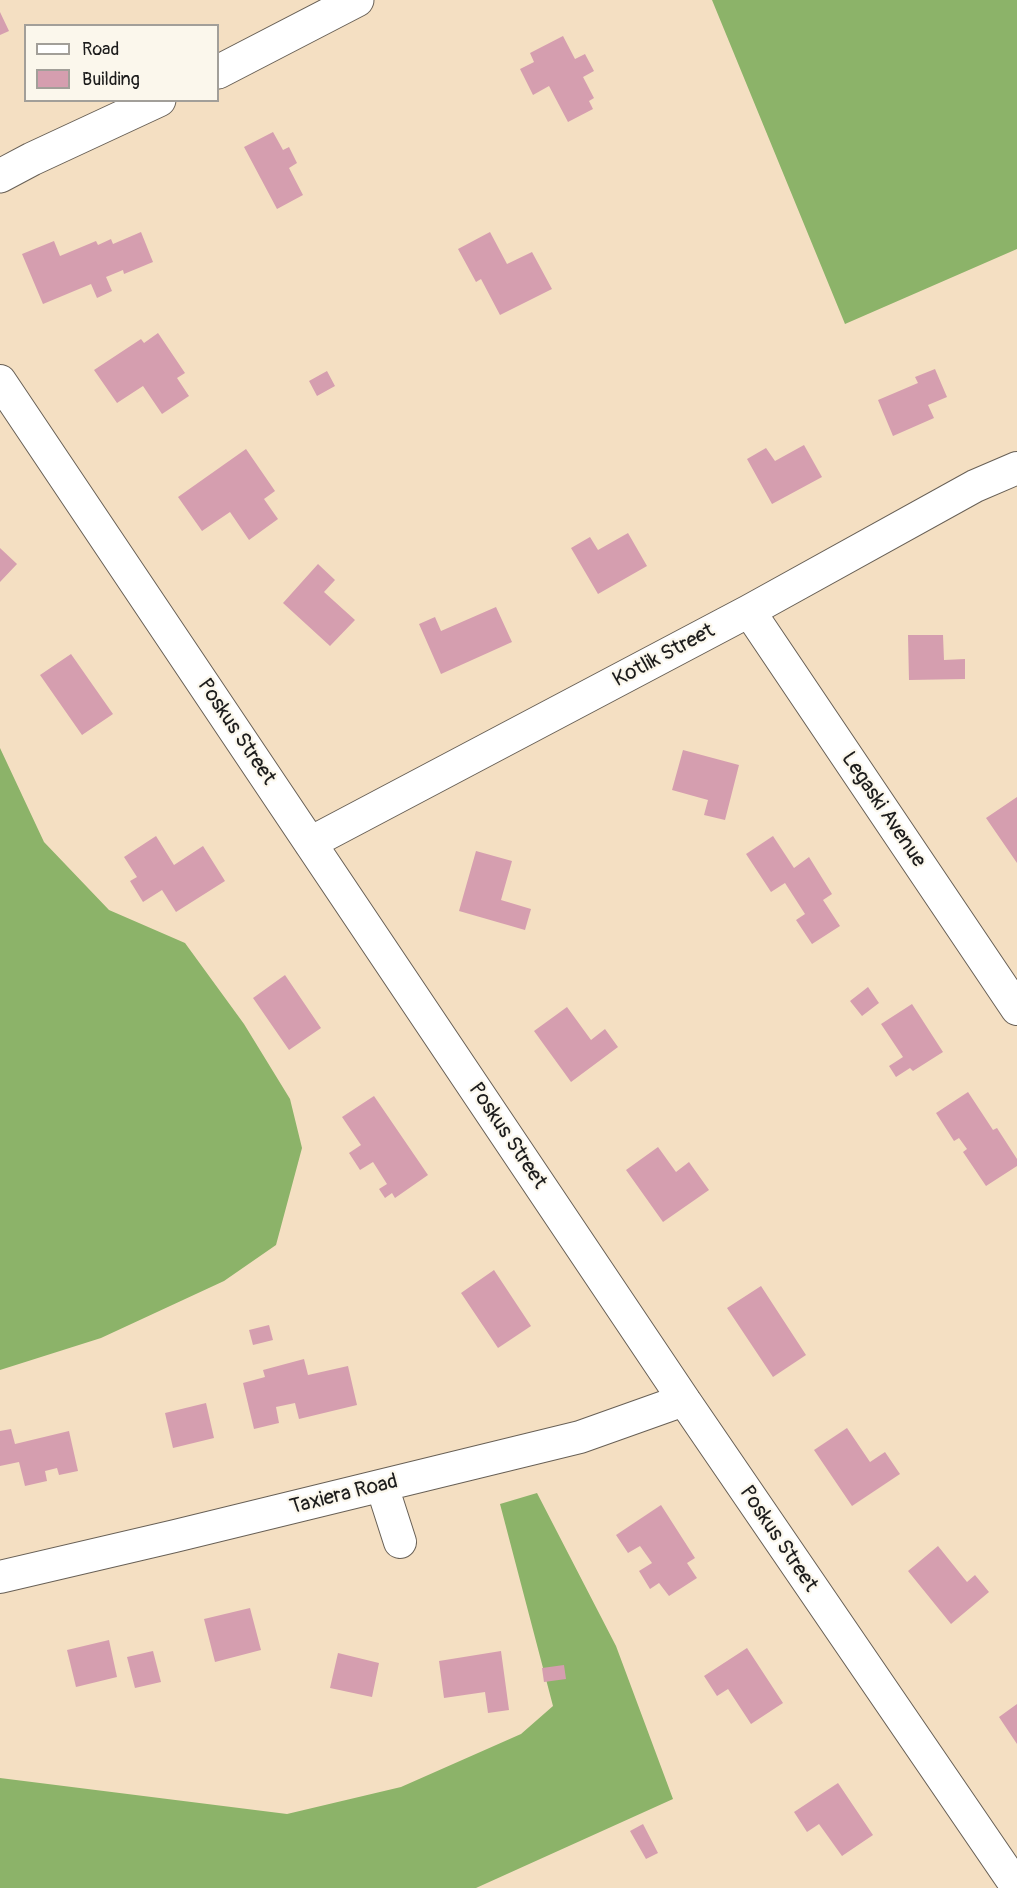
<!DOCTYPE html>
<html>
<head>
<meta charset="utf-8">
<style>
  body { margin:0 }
  #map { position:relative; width:1017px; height:1888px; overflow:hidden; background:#f4dfc2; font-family:Pangolin,sans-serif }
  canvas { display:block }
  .legend { position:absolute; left:24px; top:24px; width:195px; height:78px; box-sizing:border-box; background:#fbf7ec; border:2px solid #a29f99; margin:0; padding:8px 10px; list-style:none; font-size:18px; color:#1c1c1c }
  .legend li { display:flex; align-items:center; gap:12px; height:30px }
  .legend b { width:30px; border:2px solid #a29f99 }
</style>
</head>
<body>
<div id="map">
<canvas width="1017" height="1888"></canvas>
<ul class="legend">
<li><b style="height:8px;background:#fff"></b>Road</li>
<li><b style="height:16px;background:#d59eaf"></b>Building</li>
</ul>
</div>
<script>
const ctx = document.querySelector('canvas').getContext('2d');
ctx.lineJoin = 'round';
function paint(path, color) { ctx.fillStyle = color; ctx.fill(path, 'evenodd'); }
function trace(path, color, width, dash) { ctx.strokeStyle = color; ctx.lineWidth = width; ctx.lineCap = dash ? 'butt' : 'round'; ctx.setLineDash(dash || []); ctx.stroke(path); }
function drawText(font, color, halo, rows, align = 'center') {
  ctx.font = font + ' Pangolin,sans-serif'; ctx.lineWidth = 4.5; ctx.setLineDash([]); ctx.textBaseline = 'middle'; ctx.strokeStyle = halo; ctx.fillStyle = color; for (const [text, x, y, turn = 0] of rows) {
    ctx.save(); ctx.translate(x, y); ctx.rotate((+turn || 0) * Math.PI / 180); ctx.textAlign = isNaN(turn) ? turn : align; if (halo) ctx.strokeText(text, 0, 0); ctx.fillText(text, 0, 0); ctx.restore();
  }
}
paint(new Path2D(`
  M712 0H1017V249L845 324Z
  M0 748 44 842 109 910 185 943 244 1024 290 1099 302 1148 276 1245 224 1281 101 1338 0 1370Z
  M537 1493 616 1646 673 1799 476 1888H0V1778L287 1814 401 1787 521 1734 553 1706 500 1504Z`), '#8cb369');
paint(new Path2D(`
  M0 12 9 31 0 35Z
  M563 36 575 59 585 54 594 71 583 77 594 98 589 101 593 109 568 122 549 86 533 95 520 69 534 62 530 53Z
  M273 132 283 150 289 147 297 163 289 168 303 195 277 209 244 147Z
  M141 232 153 262 124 274 123 270 106 277 112 291 97 298 91 284 43 304 22 254 54 241 60 256 96 241 98 245 111 239 113 244Z
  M490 232 507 264 532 252 552 289 500 315 481 279 476 282 458 249Z
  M158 333 185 373 177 378 189 396 162 414 143 386 117 403 94 370 141 339 144 343Z
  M935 369 947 397 928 405 934 418 893 436 878 400 918 383 915 377Z
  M327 371 335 386 317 396 309 381Z
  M804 445 822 477 772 504 747 459 766 448 775 461Z
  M246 449 275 491 264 499 278 519 249 540 230 512 202 531 178 497Z
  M628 533 647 566 598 594 571 548 590 537 598 550Z
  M0 548 17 564 0 582Z
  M318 564 335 580 324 592 355 620 330 646 283 603Z
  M496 607 512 642 441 674 419 624 435 617 441 631Z
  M908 635H943L944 660 965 659V679L909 680Z
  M71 654 113 714 82 735 40 675Z
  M683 750 739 765 725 820 704 815 708 800 672 790Z
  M1017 797V863L986 818Z
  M156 836 174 865 203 846 225 881 176 912 162 890 143 902 130 881 137 877 124 857Z
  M773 836 794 868 809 857 832 894 823 900 840 926 812 944 796 920 805 914 785 883 771 892 746 854Z
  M476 851 512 861 501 900 531 909 525 930 459 911Z
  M285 975 321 1028 289 1050 253 998Z
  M868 987 879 1003 862 1016 850 1001Z
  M912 1004 943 1052 913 1071 910 1068 896 1077 889 1066 903 1057 881 1024Z
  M567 1007 591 1040 605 1029 618 1047 571 1082 534 1031Z
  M968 1092 993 1130 997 1128 1017 1159V1166L986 1186 963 1152 967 1149 959 1138 954 1141 936 1113Z
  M374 1096 428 1175 395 1198 392 1193 385 1198 379 1189 387 1184 373 1162 360 1170 349 1153 361 1145 342 1117Z
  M658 1147 676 1172 689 1162 709 1190 663 1222 626 1170Z
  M494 1270 531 1326 498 1348 461 1293Z
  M761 1286 806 1355 773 1377 727 1308Z
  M269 1325 273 1340 253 1345 249 1330Z
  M304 1359 308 1375 348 1366 357 1405 299 1419 295 1403 276 1407 279 1423 254 1429 243 1383 265 1377 263 1370Z
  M206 1403 214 1438 173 1448 165 1413Z
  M847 1428 870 1462 885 1452 900 1474 852 1506 814 1450Z
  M11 1429 15 1444 69 1431 78 1471 59 1475 57 1468 45 1471 47 1481 25 1486 19 1462 0 1466V1431Z
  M661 1505 695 1558 687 1563 697 1578 669 1596 659 1583 650 1589 639 1571 652 1563 640 1546 628 1553 616 1535Z
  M938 1546 967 1582 975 1575 989 1592 951 1624 908 1571Z
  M250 1608 261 1650 215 1662 204 1619Z
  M109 1640 117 1677 76 1687 67 1650Z
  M747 1648 783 1703 751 1724 728 1689 717 1696 704 1676Z
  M153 1651 161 1682 135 1688 127 1657Z
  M501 1651 509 1710 488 1713 485 1692 444 1698 439 1661Z
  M338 1653 379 1663 372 1697 330 1688Z
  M564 1665 566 1679 544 1682 542 1668Z
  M1017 1704V1744L999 1717Z
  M838 1783 873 1835 842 1856 819 1824 807 1832 794 1812Z
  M643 1824 658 1853 646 1859 630 1831Z`), '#d59eaf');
const minor = new Path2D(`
  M0 381 684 1400 1017 1887
  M749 611 1017 1009
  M310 843 749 611 975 486 1017 468
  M382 1486 400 1542
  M0 1577 175 1536 580 1437 684 1400`);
const tertiary = new Path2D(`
  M218 72 357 0
  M0 176 32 159 159 100`);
trace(minor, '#686056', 34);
trace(tertiary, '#686056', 35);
trace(minor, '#fff', 32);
trace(tertiary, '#fff', 33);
drawText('21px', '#1c1c1c', '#fbf7ec', [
  ["Kotlik Street",664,656,-28],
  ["Poskus Street",236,732,56],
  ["Legaski Avenue",883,810,56],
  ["Poskus Street",507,1136,56],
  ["Taxiera Road",344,1495,-14],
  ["Poskus Street",778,1539,56]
]);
</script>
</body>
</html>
